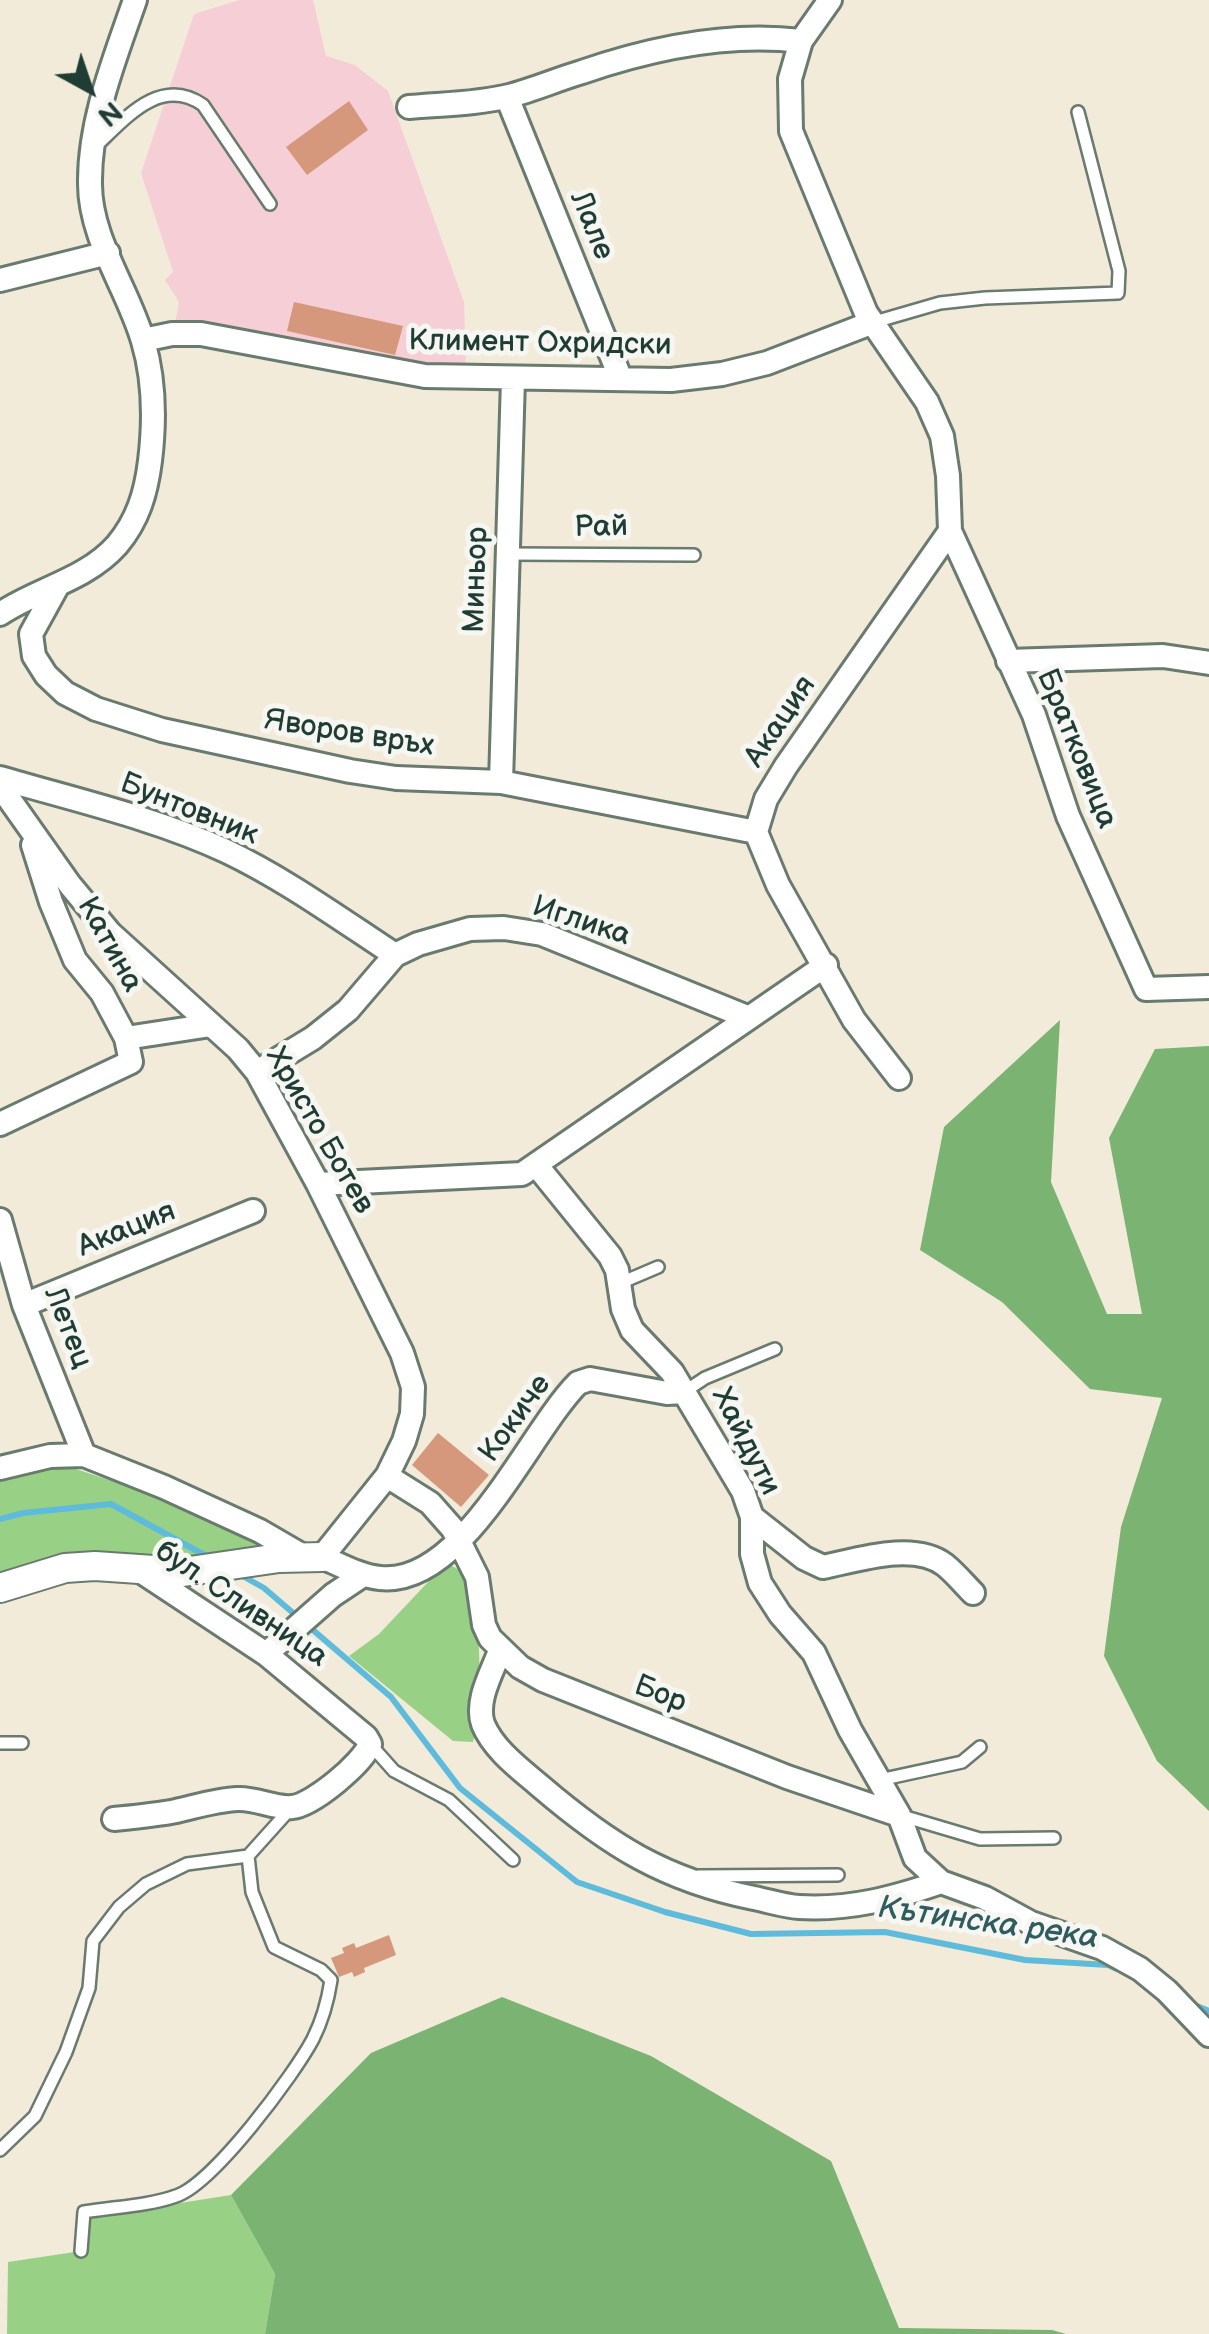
<!DOCTYPE html>
<html>
<head>
<meta charset="utf-8">
<style>
  body { margin:0 }
  #map { position:relative; width:1209px; height:2334px; overflow:hidden; background:#f2ebd9; font-family:"Balsamiq Sans",sans-serif }
  canvas { display:block }
  .north { position:absolute; left:40px; top:40px; width:100px; height:100px; -webkit-text-stroke:8px #f6f6f2; paint-order:stroke; rotate:140deg; font-size:28px; font-weight:700; line-height:40px; text-align:center; color:#1f3d34 }
  .north::after { content:''; display:block; margin:auto; width:35px; height:45px; background:#1f3d34; clip-path:polygon(50% 0,100% 100%,50% 72%,0 100%) }
</style>
</head>
<body>
<div id="map">
<canvas width="1209" height="2334"></canvas>
<div class="north">N</div>
</div>
<script>
const ctx = document.querySelector('canvas').getContext('2d');
ctx.lineJoin = 'round';
function paint(path, color) { ctx.fillStyle = color; ctx.fill(path, 'evenodd'); }
function trace(path, color, width, dash) { ctx.strokeStyle = color; ctx.lineWidth = width; ctx.lineCap = dash ? 'butt' : 'round'; ctx.setLineDash(dash || []); ctx.stroke(path); }
function drawText(font, color, halo, rows, align = 'center') {
  ctx.font = font + ' "Balsamiq Sans",sans-serif'; ctx.lineWidth = 10; ctx.setLineDash([]); ctx.textBaseline = 'middle'; ctx.strokeStyle = halo; ctx.fillStyle = color; for (const [text, x, y, turn = 0] of rows) {
    ctx.save(); ctx.translate(x, y); ctx.rotate((+turn || 0) * Math.PI / 180); ctx.textAlign = isNaN(turn) ? turn : align; if (halo) ctx.strokeText(text, 0, 0); ctx.fillText(text, 0, 0); ctx.restore();
  }
}
paint(new Path2D(`
  M239 0H313L326 56 355 65 388 91 464 302 466 373 175 324 179 302 165 280 173 272 141 173 194 14Z`), '#f6cfd6');
paint(new Path2D(`
  M64 1465 199 1510 267 1546 151 1564 95 1552 43 1559 0 1575V1478Z
  M446 1563C451 1566 456 1567 460 1571 485 1594 482 1711 473 1742L453 1741 349 1656 379 1634Z
  M231 2195 275 2274 265 2334H7L8 2262 88 2250 91 2217Z`), '#98d185');
paint(new Path2D(`
  M1060 1020 1051 1182 1107 1314H1142L1109 1138 1155 1049 1209 1046V1811L1157 1761 1104 1656 1121 1527 1162 1398 1090 1389 1002 1302 920 1250 944 1127Z
  M502 1997 651 2056 831 2161 899 2328 1052 2330 1066 2334H265L275 2274 231 2195 371 2053Z`), '#7ab372');
trace(new Path2D(`
  M0 1519 23 1513 111 1504 210 1558
  M239 1574 264 1588 391 1697 460 1788 577 1882 665 1912 751 1934 885 1932 1025 1960 1108 1965 1117 1969
  M1192 2004 1209 2011`), '#5ebbdc', 6);
paint(new Path2D(`
  M349 101 368 130 307 175 286 147Z
  M294 302 403 326 395 355 287 331Z
  M438 1433 489 1475 461 1507 412 1465Z
  M389 1935 396 1955 364 1968 365 1972 354 1977 352 1972 339 1977 331 1958 344 1953 342 1948 354 1943 356 1948Z`), '#d6987c');
const service = new Path2D(`
  M95 147C125 119 160 75 203 105L270 204
  M871 323 940 303 985 298 1118 293 1119 271 1078 112
  M508 554 694 555
  M618 1284 658 1267
  M684 1392 705 1378 775 1349
  M0 1743H22
  M370 1744 394 1771 449 1800 513 1860
  M879 1780 962 1762 980 1747
  M899 1815 980 1839 1054 1838
  M698 1876 838 1875
  M0 2150 35 2116 66 2052 89 1988 93 1941 119 1907 146 1884 187 1864 248 1856
  M81 2251 84 2212C114 2207 148 2206 176 2196 213 2184 294 2075 313 2039 322 2021 328 2000 331 1980L321 1970 274 1947 252 1892 248 1856 292 1807`);
const minor = new Path2D(`
  M830 0 801 41 790 79 791 131 866 313 927 402 942 436 948 476 950 531 786 766 766 799 756 832 778 885 854 1020 899 1078
  M507 97 620 377
  M409 107C441 104 477 104 509 96 533 90 558 79 582 72 652 48 727 32 801 41
  M0 280 108 253
  M143 340 172 334H201L425 376 671 380 722 374 767 363 871 323
  M950 531 1034 715 1068 816 1146 989 1209 987
  M58 585 31 634 34 656 46 675 65 693 96 709 162 730 350 771 396 778 501 782 756 832
  M0 614C37 589 86 580 117 545 138 520 146 493 150 461 155 420 155 381 143 341 128 289 90 239 90 184 89 121 115 58 135 0
  M1008 661 1163 656 1209 663
  M0 778C75 800 155 818 226 851 285 879 340 919 395 955
  M501 782 513 379
  M0 786 70 885 110 933 238 1049 257 1072 318 1184 402 1353 413 1387 412 1414 404 1441 387 1476 322 1557C341 1565 360 1576 380 1578 463 1587 529 1432 578 1383L590 1379 667 1393 684 1392
  M126 1038 211 1025
  M257 1072 313 1038 348 1010 395 955 418 944 470 929 504 928 542 934 747 1017
  M0 1124 131 1062 126 1038 102 993 75 960 51 902 33 845
  M537 1166 610 1256 617 1270 623 1309 632 1330 672 1372 743 1491 752 1517V1554L760 1583 780 1614 814 1653 850 1730 899 1815 915 1858 941 1882 985 1898 1031 1923 1102 1948 1140 1969 1167 1991 1209 2035
  M318 1184 522 1174 826 965
  M0 1220 24 1305 84 1455
  M24 1305 253 1211
  M0 1468 50 1456 84 1455 164 1487 260 1531 303 1556
  M387 1476 430 1503 453 1529 477 1577 484 1625 490 1638 520 1667 543 1680 787 1777 899 1815
  M752 1517 804 1558 823 1567C857 1560 914 1541 945 1565 955 1573 964 1584 973 1593
  M500 1651C492 1672 475 1701 483 1724 493 1749 520 1769 540 1786 609 1845 664 1880 754 1898 769 1901 784 1906 799 1907 850 1910 894 1898 941 1882
  M266 1654 333 1595 363 1575
  M114 1819C134 1817 156 1815 176 1811 198 1806 216 1800 238 1799 256 1798 275 1809 292 1807 313 1805 363 1763 370 1744L366 1737 266 1654 139 1570`);
const tertiary = new Path2D(`
  M0 1588 65 1568 95 1566 183 1572 279 1558 322 1557`);
trace(service, '#697a6e', 16);
trace(minor, '#697a6e', 28);
trace(tertiary, '#697a6e', 32);
trace(service, '#fff', 11);
trace(minor, '#fff', 22);
trace(tertiary, '#fff', 28);
drawText('30px', '#1f3d34', '#f6f6f2', [
  ["Лале",591,226,68],
  ["Климент Охридски",540,344,1],
  ["Рай",601,528,-1],
  ["Миньор",477,580,-88],
  ["Акация",781,722,-56],
  ["Яворов връх",349,734,9],
  ["Братковица",1076,749,68],
  ["Бунтовник",189,810,22],
  ["Иглика",581,922,18],
  ["Катина",109,945,61],
  ["Христо Ботев",319,1131,60],
  ["Акация",127,1230,-22],
  ["Летец",67,1328,69],
  ["Кокиче",516,1419,-54],
  ["Хайдути",745,1442,63],
  ["бул. Сливница",241,1605,34],
  ["Бор",660,1695,22]
]);
drawText('italic 32px', '#2f5c5e', '#f6f6f2', [
  ["Кътинска река",988,1924,8]
]);
</script>
</body>
</html>
